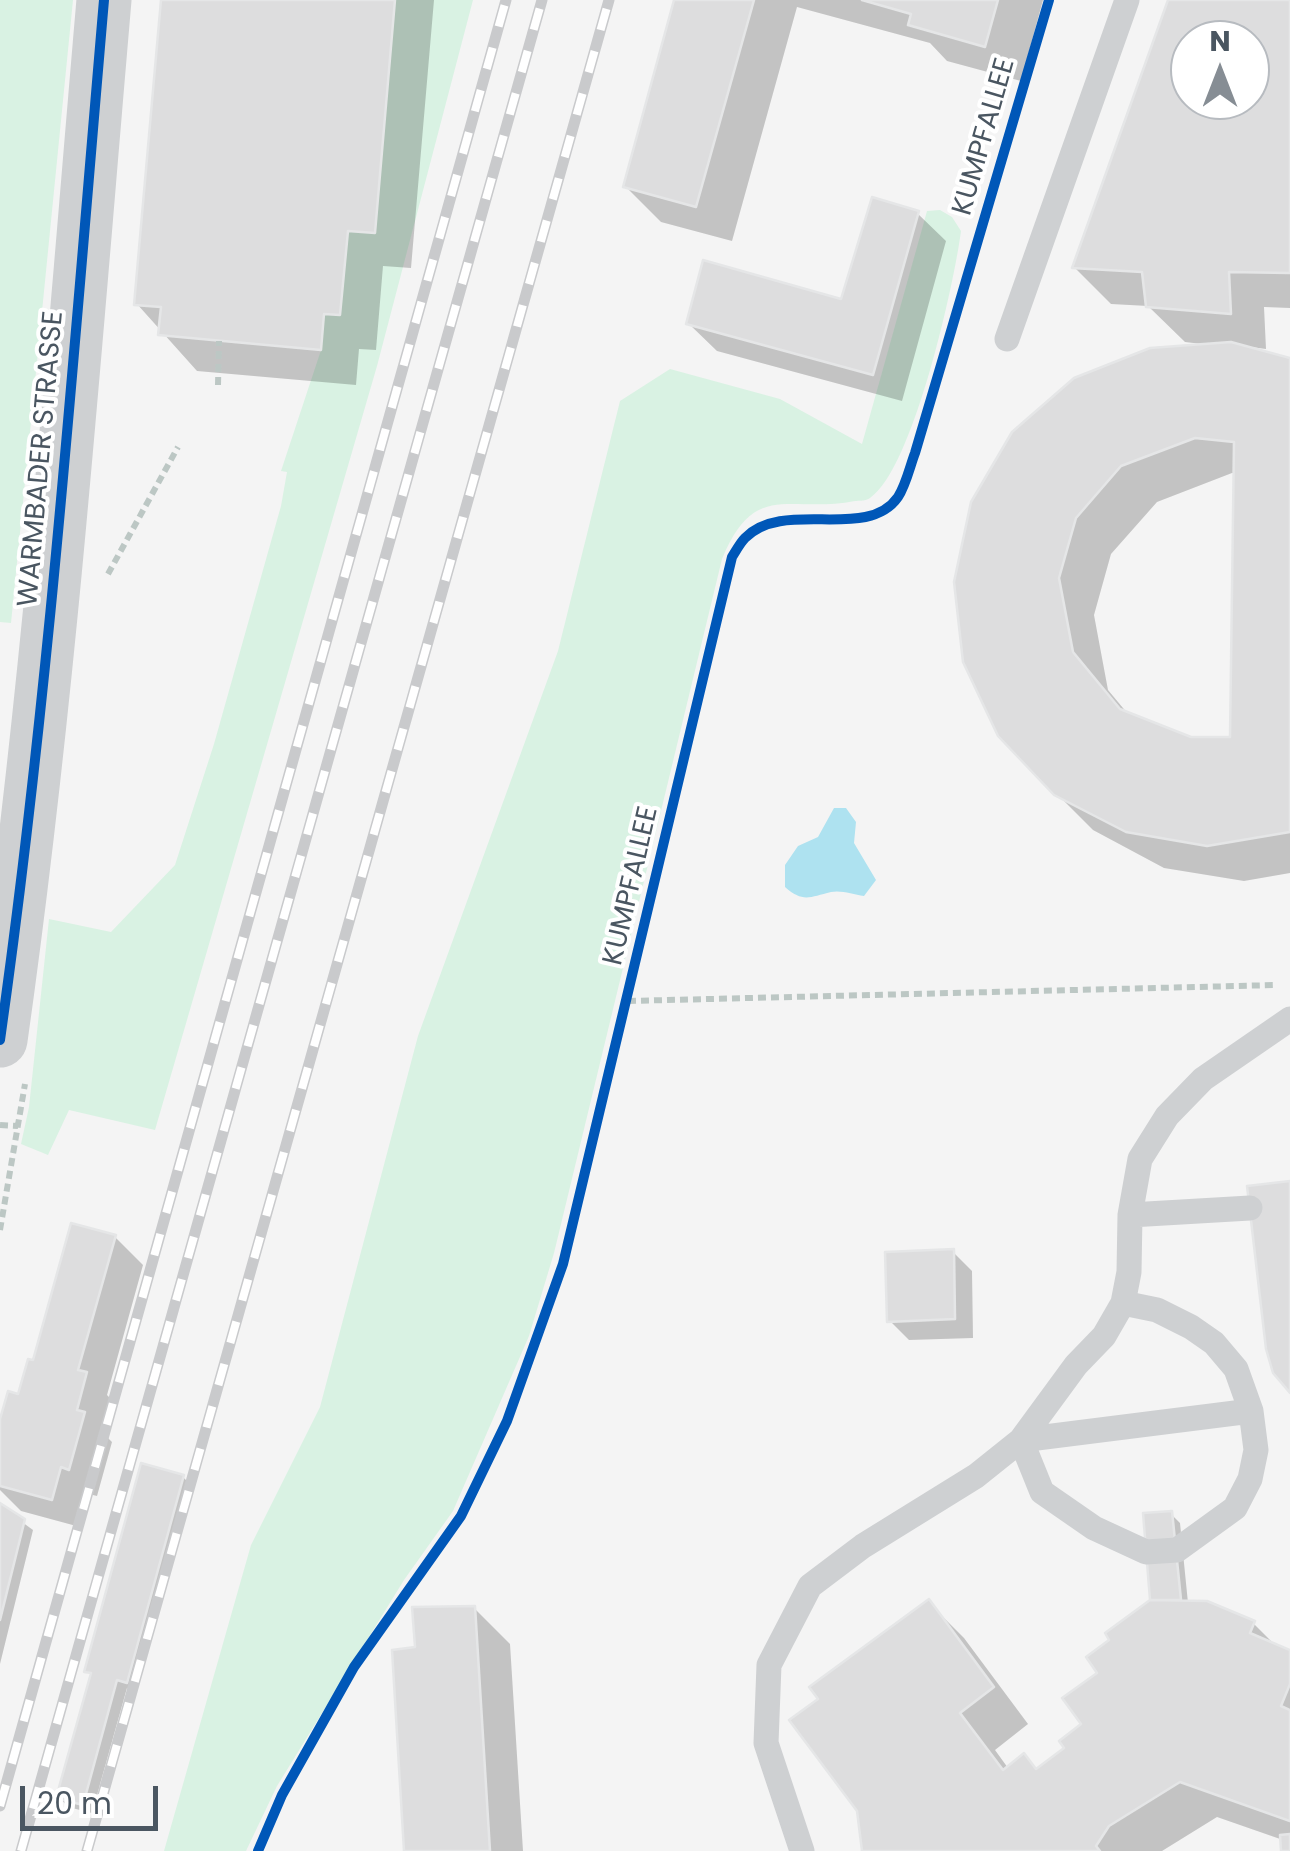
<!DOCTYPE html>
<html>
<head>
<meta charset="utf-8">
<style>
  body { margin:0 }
  #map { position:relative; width:1290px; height:1851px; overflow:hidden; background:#f4f4f4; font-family:Poppins,sans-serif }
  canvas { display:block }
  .north { position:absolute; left:1170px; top:20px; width:100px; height:100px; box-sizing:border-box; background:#fff; border:2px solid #b7bbc0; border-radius:50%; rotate:0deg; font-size:28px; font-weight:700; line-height:40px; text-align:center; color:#4a5661 }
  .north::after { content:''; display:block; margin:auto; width:35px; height:45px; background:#868d94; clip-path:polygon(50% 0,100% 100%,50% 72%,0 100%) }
  .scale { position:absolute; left:20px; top:1786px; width:138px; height:45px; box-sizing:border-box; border:5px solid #4a5661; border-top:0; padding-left:12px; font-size:30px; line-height:35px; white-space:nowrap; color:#4a5661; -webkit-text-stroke:8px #fff; paint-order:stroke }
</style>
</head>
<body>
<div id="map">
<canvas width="1290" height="1851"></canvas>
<div class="north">N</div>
<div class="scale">20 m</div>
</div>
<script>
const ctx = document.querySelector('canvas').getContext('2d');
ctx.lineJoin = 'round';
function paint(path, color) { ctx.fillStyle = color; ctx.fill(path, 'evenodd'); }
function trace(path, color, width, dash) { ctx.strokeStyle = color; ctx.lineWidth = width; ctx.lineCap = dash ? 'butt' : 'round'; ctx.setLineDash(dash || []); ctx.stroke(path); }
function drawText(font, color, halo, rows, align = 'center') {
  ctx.font = font + ' Poppins,sans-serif'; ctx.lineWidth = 8; ctx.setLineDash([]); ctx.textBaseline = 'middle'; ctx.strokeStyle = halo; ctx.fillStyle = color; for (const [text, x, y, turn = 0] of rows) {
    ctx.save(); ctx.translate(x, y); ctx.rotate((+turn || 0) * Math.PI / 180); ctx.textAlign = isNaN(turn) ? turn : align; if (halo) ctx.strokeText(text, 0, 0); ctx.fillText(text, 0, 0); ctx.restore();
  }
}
paint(new Path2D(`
  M0 0H73L11 623 0 622Z
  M395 0H473L377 366 155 1130 69 1110 48 1155 21 1144 29 1107 49 919 111 932 175 865 214 744 281 506 287 472 281 471 321 350 324 314H340L348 231 375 232Z
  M940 210 952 217 961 231C954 285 913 469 870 498 863 502 862 500 855 501 789 514 755 479 722 559L554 1253 529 1336 453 1511 404 1580 277 1786 246 1851H164L251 1545 320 1407 418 1036 558 651 620 401 670 369 780 399 862 444 927 211Z`), '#d9f2e3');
paint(new Path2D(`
  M834 808H846L856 822 854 843 876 880 864 896C853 894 841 890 831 892 810 897 803 903 785 887V865L798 846 818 837Z`), '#aee2f0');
paint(new Path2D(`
  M164 0H434L411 268 383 266 376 350 359 349 356 385 197 371 137 304Z
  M677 0H1043L1021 81 947 61 930 43 797 7 732 241 661 222 625 186Z
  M1170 0H1290V308L1264 307 1266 349 1251 347 1290 361V873L1244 881 1164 868 1093 830 1056 793 1014 433 1202 347V344L1185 342 1148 306 1111 304 1075 268ZM1190 40H1250V100H1190ZM1232 473H1236L1232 740H1190L1128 714 1108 690 1094 615 1111 554 1157 502Z
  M917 213 946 241 902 401 717 351 688 323 843 302Z
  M115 1237 143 1265 107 1395 114 1402 105 1435 112 1442 97 1496 89 1494 80 1527 21 1511 0 1490V1429L20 1397 35 1363Z
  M953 1252 972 1271 973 1338 909 1340 890 1321Z
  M183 1477 192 1486 136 1691 127 1688 92 1813 68 1807 59 1797 93 1677 87 1671Z
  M0 1506 33 1530 0 1664Z
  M1171 1514 1180 1523 1188 1603 1253 1623 1277 1647 1290 1652V1851H1284L1283 1840 1217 1817 1162 1851H864L859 1810 822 1699 928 1602 964 1638 1028 1724 995 1750 1008 1768 1024 1757 1038 1771 1068 1749 1085 1725 1100 1673 1153 1602 1146 1516Z
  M474 1608 510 1644 523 1851H406L418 1650Z`), '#0003');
const building = new Path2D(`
  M161 0H395L375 233 348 231 340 315 324 314 321 350 158 335 161 307 134 305Z
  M674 0H754L696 207 623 187Z
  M862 0H998L985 47 908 25 911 14Z
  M1168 0H1290V273L1229 272 1231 314 1146 307 1142 272 1072 268ZM1190 40H1250V100H1190Z
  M872 197 919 211 873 375 686 324 703 260 841 299Z
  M1231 342 1290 358V832L1207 846 1126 832 1054 795 998 736 963 662 954 582 971 502 1012 432 1074 378 1150 348ZM1195 438 1234 442 1230 737H1191L1120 709 1073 652 1059 578 1076 518 1121 466Z
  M1290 1181V1393L1273 1373 1266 1349 1247 1186Z
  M71 1223 116 1235 78 1370 87 1372 77 1410 85 1412 69 1470 61 1467 52 1500 0 1486V1419L8 1391 18 1394 28 1359 33 1360Z
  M954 1249 955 1319 887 1322 885 1252Z
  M141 1463 184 1475 127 1683 117 1680 83 1805 56 1798 91 1673 84 1672Z
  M0 1503 25 1519 0 1620Z
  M1172 1511 1181 1600H1150L1143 1513Z
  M929 1599 994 1687 960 1713 1003 1770 1024 1753 1036 1769 1064 1748 1059 1741 1081 1724 1062 1698 1097 1673 1086 1657 1109 1640 1105 1633 1150 1600 1207 1601 1255 1621 1250 1633 1290 1650V1684L1281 1706 1290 1710V1821L1180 1782 1109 1826 1096 1846 1100 1851H862L857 1811 789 1720 818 1699 809 1687Z
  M475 1606 490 1851H404L392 1650 415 1647 412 1607Z
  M1290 1834V1851H1281L1280 1835Z`);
paint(building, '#ddddde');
trace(building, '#e5e6e7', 2.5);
trace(new Path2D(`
  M218 385 219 341
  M108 574 178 447
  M628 1001 1277 985
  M0 1125 18 1126
  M0 1230 25 1084`), '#bcc7c4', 6, [8, 5]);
trace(new Path2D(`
  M1007 339 1127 0
  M1130 1215 1250 1208
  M1123 1303 1157 1310 1191 1327 1214 1343 1236 1369 1251 1411 1256 1450 1250 1479 1235 1508 1177 1550 1146 1552 1094 1528 1042 1492 1021 1440 1076 1365 1104 1336 1123 1303 1129 1272 1130 1215 1140 1159 1167 1116 1203 1079 1290 1019
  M802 1851 766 1743 769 1665 810 1586 863 1546 976 1476 1021 1440 1251 1411`), '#ced0d2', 25);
trace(new Path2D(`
  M0 1040C49 695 74 347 104 0`), '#ced0d2', 55);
const rail = new Path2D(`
  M0 1806 506 0
  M21 1851 542 0
  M87 1851 609 0`);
trace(rail, '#c9cacc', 11);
trace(rail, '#fff', 8, [22]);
trace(new Path2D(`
  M0 1040C49 695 74 347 104 0
  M258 1851 282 1795 354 1667 461 1516 507 1421 563 1264 732 557C736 551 740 543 745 538 784 498 867 542 898 497 906 485 910 466 915 453L1049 0`), '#0057b8', 10);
drawText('28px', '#4a5661', '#fff', [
  ["KUMPFALLEE",985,137,-74],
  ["WARMBADER STRASSE",42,459,-85],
  ["KUMPFALLEE",632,886,-77]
]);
</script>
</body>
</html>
